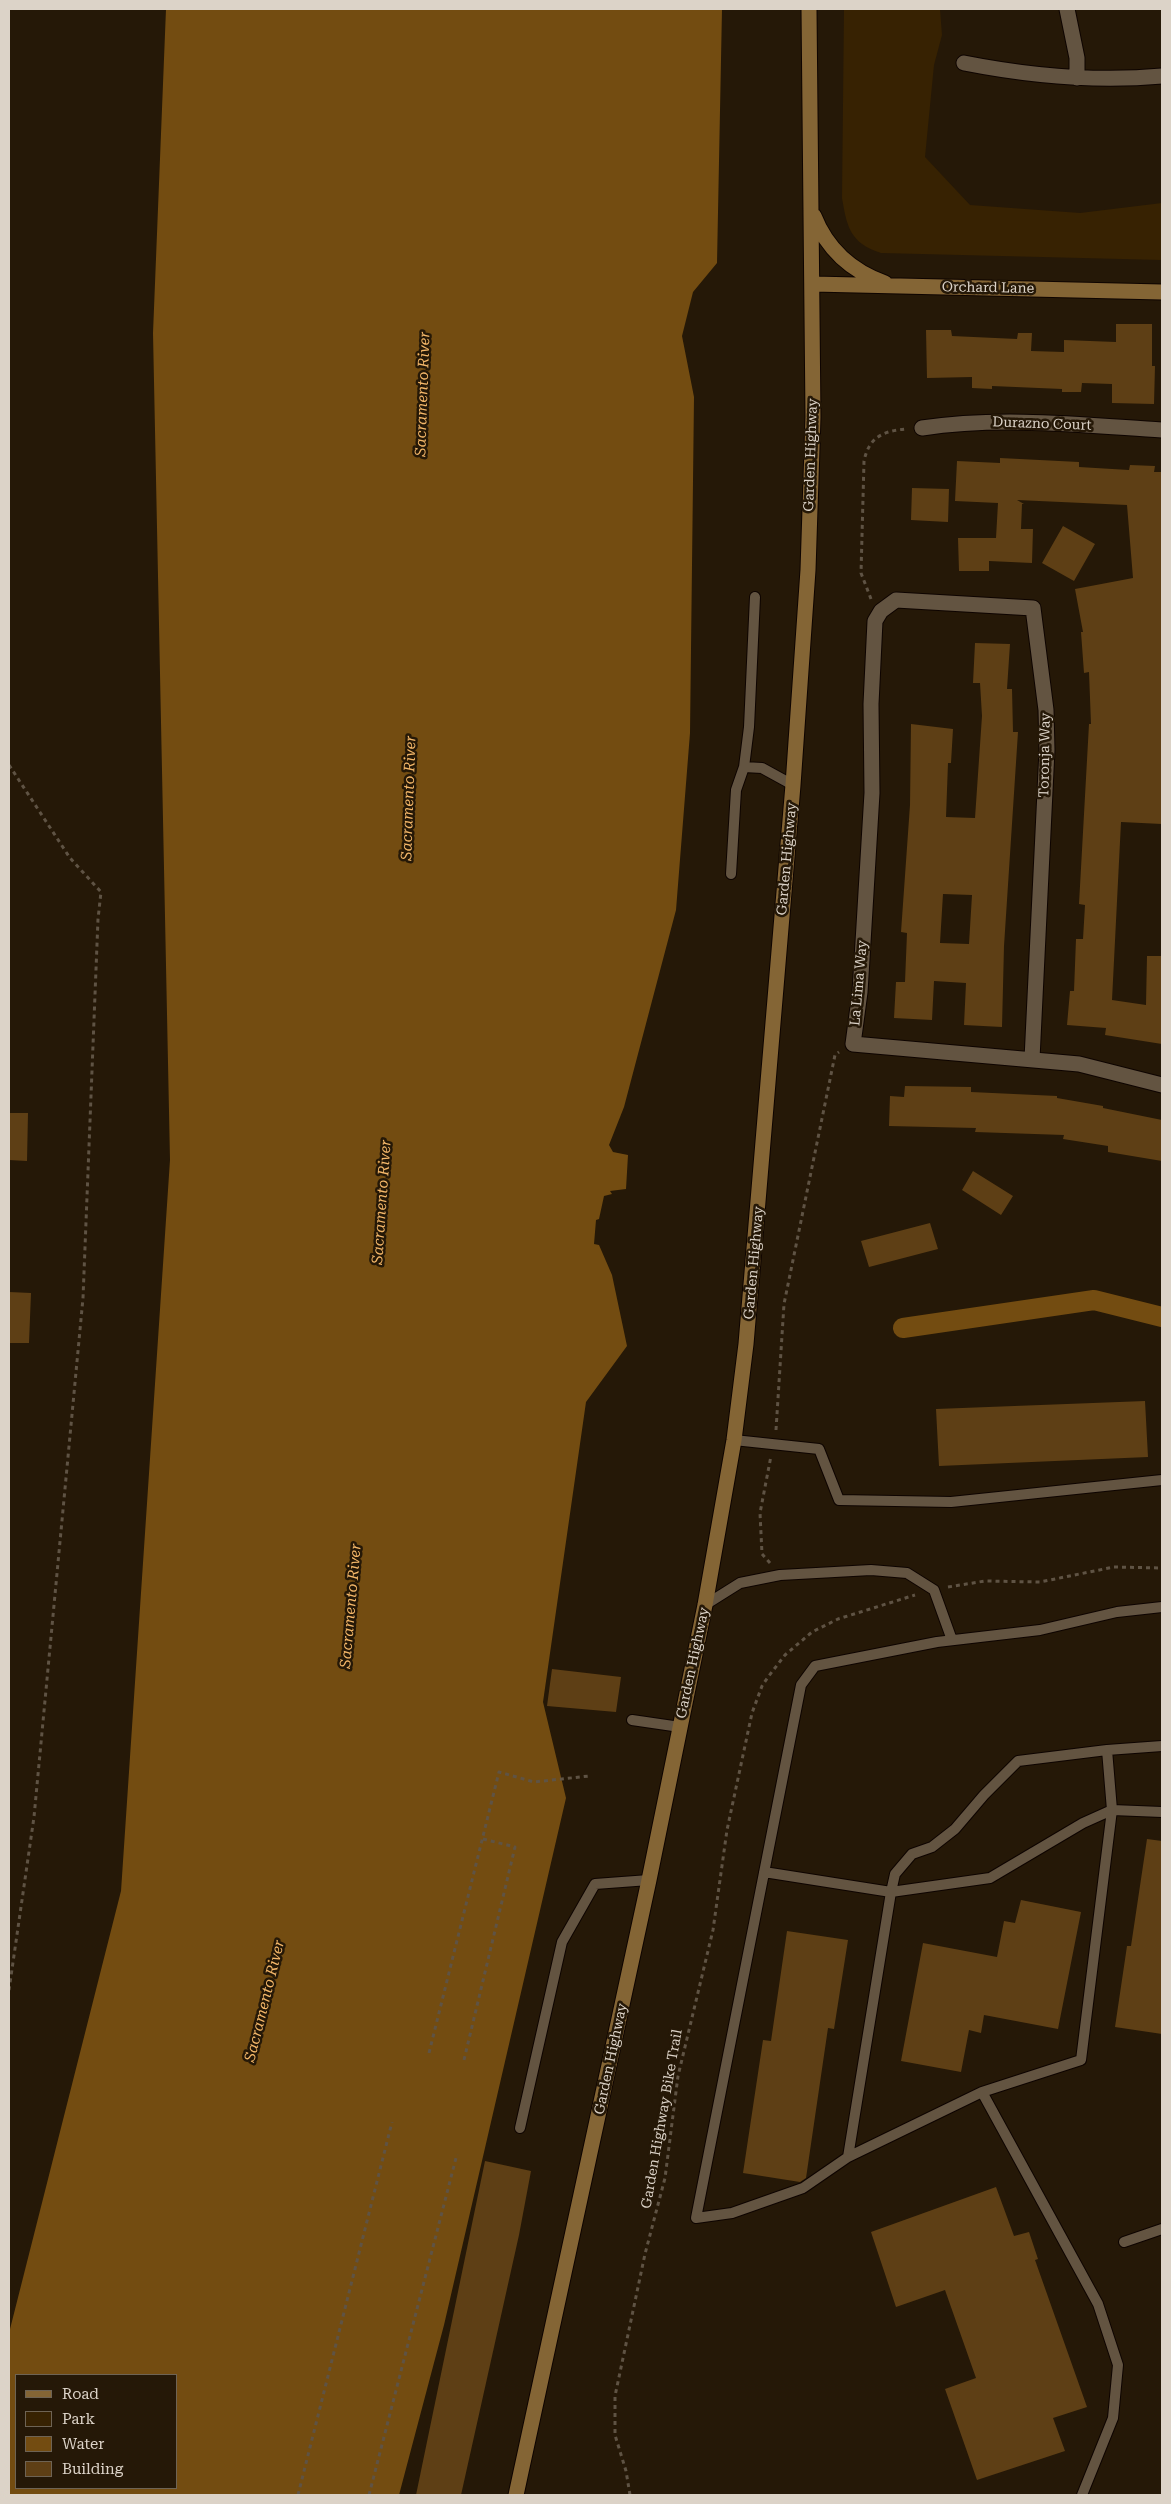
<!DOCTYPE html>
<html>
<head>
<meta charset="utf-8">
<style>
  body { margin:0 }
  #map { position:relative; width:1171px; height:2504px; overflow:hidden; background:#251807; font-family:"Roboto Serif",serif }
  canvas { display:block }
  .frame { position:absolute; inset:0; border:10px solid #dcd3c8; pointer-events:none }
  .legend { position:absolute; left:15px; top:2374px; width:162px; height:115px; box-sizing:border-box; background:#251807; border:1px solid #6e6354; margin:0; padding:6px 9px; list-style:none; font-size:15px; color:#dcd3c8 }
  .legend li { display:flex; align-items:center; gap:10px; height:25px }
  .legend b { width:25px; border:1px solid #6e6354 }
</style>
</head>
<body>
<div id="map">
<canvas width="1171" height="2504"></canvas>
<div class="frame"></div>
<ul class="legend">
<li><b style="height:6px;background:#846535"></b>Road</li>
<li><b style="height:14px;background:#372202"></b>Park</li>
<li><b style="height:14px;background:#734c11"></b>Water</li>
<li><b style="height:14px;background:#5e3f15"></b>Building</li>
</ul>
</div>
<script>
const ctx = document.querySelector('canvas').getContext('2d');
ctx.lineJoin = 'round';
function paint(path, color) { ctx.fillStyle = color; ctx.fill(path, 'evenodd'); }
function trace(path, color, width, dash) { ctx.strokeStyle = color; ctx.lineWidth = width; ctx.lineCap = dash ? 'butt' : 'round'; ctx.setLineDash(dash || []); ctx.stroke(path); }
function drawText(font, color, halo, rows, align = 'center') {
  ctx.font = font + ' "Roboto Serif",serif'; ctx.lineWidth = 5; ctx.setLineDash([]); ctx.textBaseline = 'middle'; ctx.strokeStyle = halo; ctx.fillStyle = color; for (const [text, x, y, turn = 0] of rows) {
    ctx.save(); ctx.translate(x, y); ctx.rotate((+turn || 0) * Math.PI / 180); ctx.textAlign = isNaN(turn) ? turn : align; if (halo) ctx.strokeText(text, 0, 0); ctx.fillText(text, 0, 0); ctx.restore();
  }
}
paint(new Path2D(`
  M844 9H940L942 35 934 65 925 157 970 205 1080 213 1162 203V260L881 253C850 243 847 227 842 198Z`), '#372202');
paint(new Path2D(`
  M166 9H722L717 263 693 292 682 336 694 397 690 733 676 910 624 1107 609 1145 613 1152 628 1155 626 1189 610 1191 612 1194 604 1196 599 1219 596 1220 594 1244 599 1245 612 1275 627 1346 586 1402 543 1702 566 1798 444 2325 399 2495H9V2333L121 1891 170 1160 153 333ZM16 2375H176V2488H16Z`), '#734c11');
trace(new Path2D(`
  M903 1328 1094 1300 1162 1317`), '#734c11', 20);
paint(new Path2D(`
  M1116 324H1152V366H1155L1154 404 1112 403V384L1082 383 1081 392H1062V389L992 386V389L972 388V377L927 378 926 330H951L952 336 1017 339 1018 333H1032L1031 351 1064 352V340L1116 342Z
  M1000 458 1079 462V467L1129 470 1130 465 1155 466 1154 472H1162V824L1121 822 1112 1000 1146 1005 1147 956H1162V1044L1105 1035 1106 1028 1067 1025 1070 991H1074L1076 939H1083L1085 905 1079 904 1089 724H1091L1089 672 1084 673 1081 632H1083L1075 589 1133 578 1127 505 1017 500 1024 504H1022L1021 529H1033L1032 563 989 561V571H959L958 538H996L998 503 955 501 957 461 1000 463Z
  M912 488 949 489 948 522 911 520Z
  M1063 526 1095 544 1074 581 1042 563Z
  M975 643 1010 644 1007 689H1012L1013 732H1018L1004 946 1002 1027 964 1025 966 983 934 981 932 1020 894 1018 896 982H905L907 933 901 932 910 805 911 724 953 729 951 763H948L946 817 975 818 982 716 980 683H973ZM943 894 972 895 969 944 940 943Z
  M905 1086 971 1087V1092L1057 1096V1098L1103 1106V1108L1162 1120V1161L1108 1152V1146L1063 1139 1064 1135 975 1132 976 1128 889 1126 890 1096 904 1097Z
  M9 1113H28L27 1161 9 1160Z
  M973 1171 1013 1196 1001 1215 962 1190Z
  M930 1223 938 1249 869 1267 861 1241Z
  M9 1292 31 1293 29 1343H9Z
  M1145 1401 1148 1457 939 1466 936 1409Z
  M552 1669 621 1677 616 1712 547 1706Z
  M1147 1839 1162 1841V2034L1115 2027 1127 1946H1131Z
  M1021 1900 1081 1912 1058 2029 984 2015 981 2033 969 2030 961 2072 901 2061 923 1943 997 1957 1004 1921 1015 1923Z
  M787 1931 848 1940 834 2029 828 2028 806 2178 800 2182 743 2173 763 2040 771 2041Z
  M485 2161 531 2171 519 2235 461 2495H416Z
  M996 2187 1014 2236 1029 2232 1038 2259 1035 2260 1087 2407 1053 2418 1065 2451 977 2480 945 2389 976 2378 945 2290 896 2307 871 2232Z`), '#5e3f15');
const lane = new Path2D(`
  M755 597 749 727 744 767 762 768 793 785
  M731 874 736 790 744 767
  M734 1440 819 1449 839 1500 951 1502 1162 1480
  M705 1605 740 1583 780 1575 871 1570 907 1573 934 1590 952 1640
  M1162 1607 1117 1612 1040 1630 937 1642 815 1666 801 1685 696 2218 732 2213 803 2188 848 2157 982 2092 1081 2060 1112 1810 1162 1812
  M632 1720 680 1727
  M764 1872 891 1892 895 1874 912 1854 932 1847 955 1829 984 1795 1018 1761 1107 1750 1162 1746
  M982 2092 1098 2304 1118 2365 1113 2418 1082 2495
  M520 2128 562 1942 595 1884 649 1880
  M848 2157 891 1892 990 1878 1083 1823 1112 1810 1107 1750
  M1124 2242 1162 2229`);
const street = new Path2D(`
  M1067 9 1077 58V78
  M964 63C1030 76 1096 82 1162 76
  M922 428C1001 416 1083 425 1162 430
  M1032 1059 1047 750 1046 710 1033 608 896 600 881 611 875 621 871 704 872 793 860 992 853 1044 1079 1064 1162 1085`);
const secondary = new Path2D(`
  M814 216C827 249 851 271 885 283
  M813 284 1162 292
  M516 2495 649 1880 705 1605 734 1440 746 1344 793 785 808 570 813 417 809 9`);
trace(lane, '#0e0400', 12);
trace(street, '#0e0400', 17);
trace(secondary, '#0e0400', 17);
trace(new Path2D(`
  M871 599 861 573 864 461C869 437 883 431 906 429
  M9 765 70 858 101 892 98 919 83 1298 34 1817 9 1990
  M776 1430 784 1304 835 1055 839 1052
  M770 1563 762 1554 760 1513 771 1456
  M948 1587 985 1581 1040 1582 1114 1567 1162 1568
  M429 2053 499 1772 534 1782 589 1776
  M464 2060 515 1847 483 1839
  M298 2495 392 2122
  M369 2495 457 2154
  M630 2495 626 2471 615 2435V2396L645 2254 665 2178 678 2076 713 1930 727 1830 752 1713 762 1686 768 1677 785 1655 812 1632 838 1619 915 1595`), '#5f5344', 3, [4, 4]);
trace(lane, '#635441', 10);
trace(street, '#635441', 15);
trace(secondary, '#846535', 15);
drawText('14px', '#dcd3c8', '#251807', [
  ["Orchard Lane",988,288,1],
  ["Durazno Court",1042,424,2],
  ["Garden Highway",811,455,-88],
  ["Toronja Way",1045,755,-89],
  ["Garden Highway",787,859,-85],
  ["La Lima Way",859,983,-85],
  ["Garden Highway",754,1263,-85],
  ["Garden Highway",693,1663,-78],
  ["Garden Highway",611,2059,-78],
  ["Garden Highway Bike Trail",662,2119,-80]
]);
drawText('italic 15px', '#f4b769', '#251807', [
  ["Sacramento River",423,394,-88],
  ["Sacramento River",409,798,-88],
  ["Sacramento River",382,1202,-86],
  ["Sacramento River",351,1606,-85],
  ["Sacramento River",265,2001,-76]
]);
</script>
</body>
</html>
